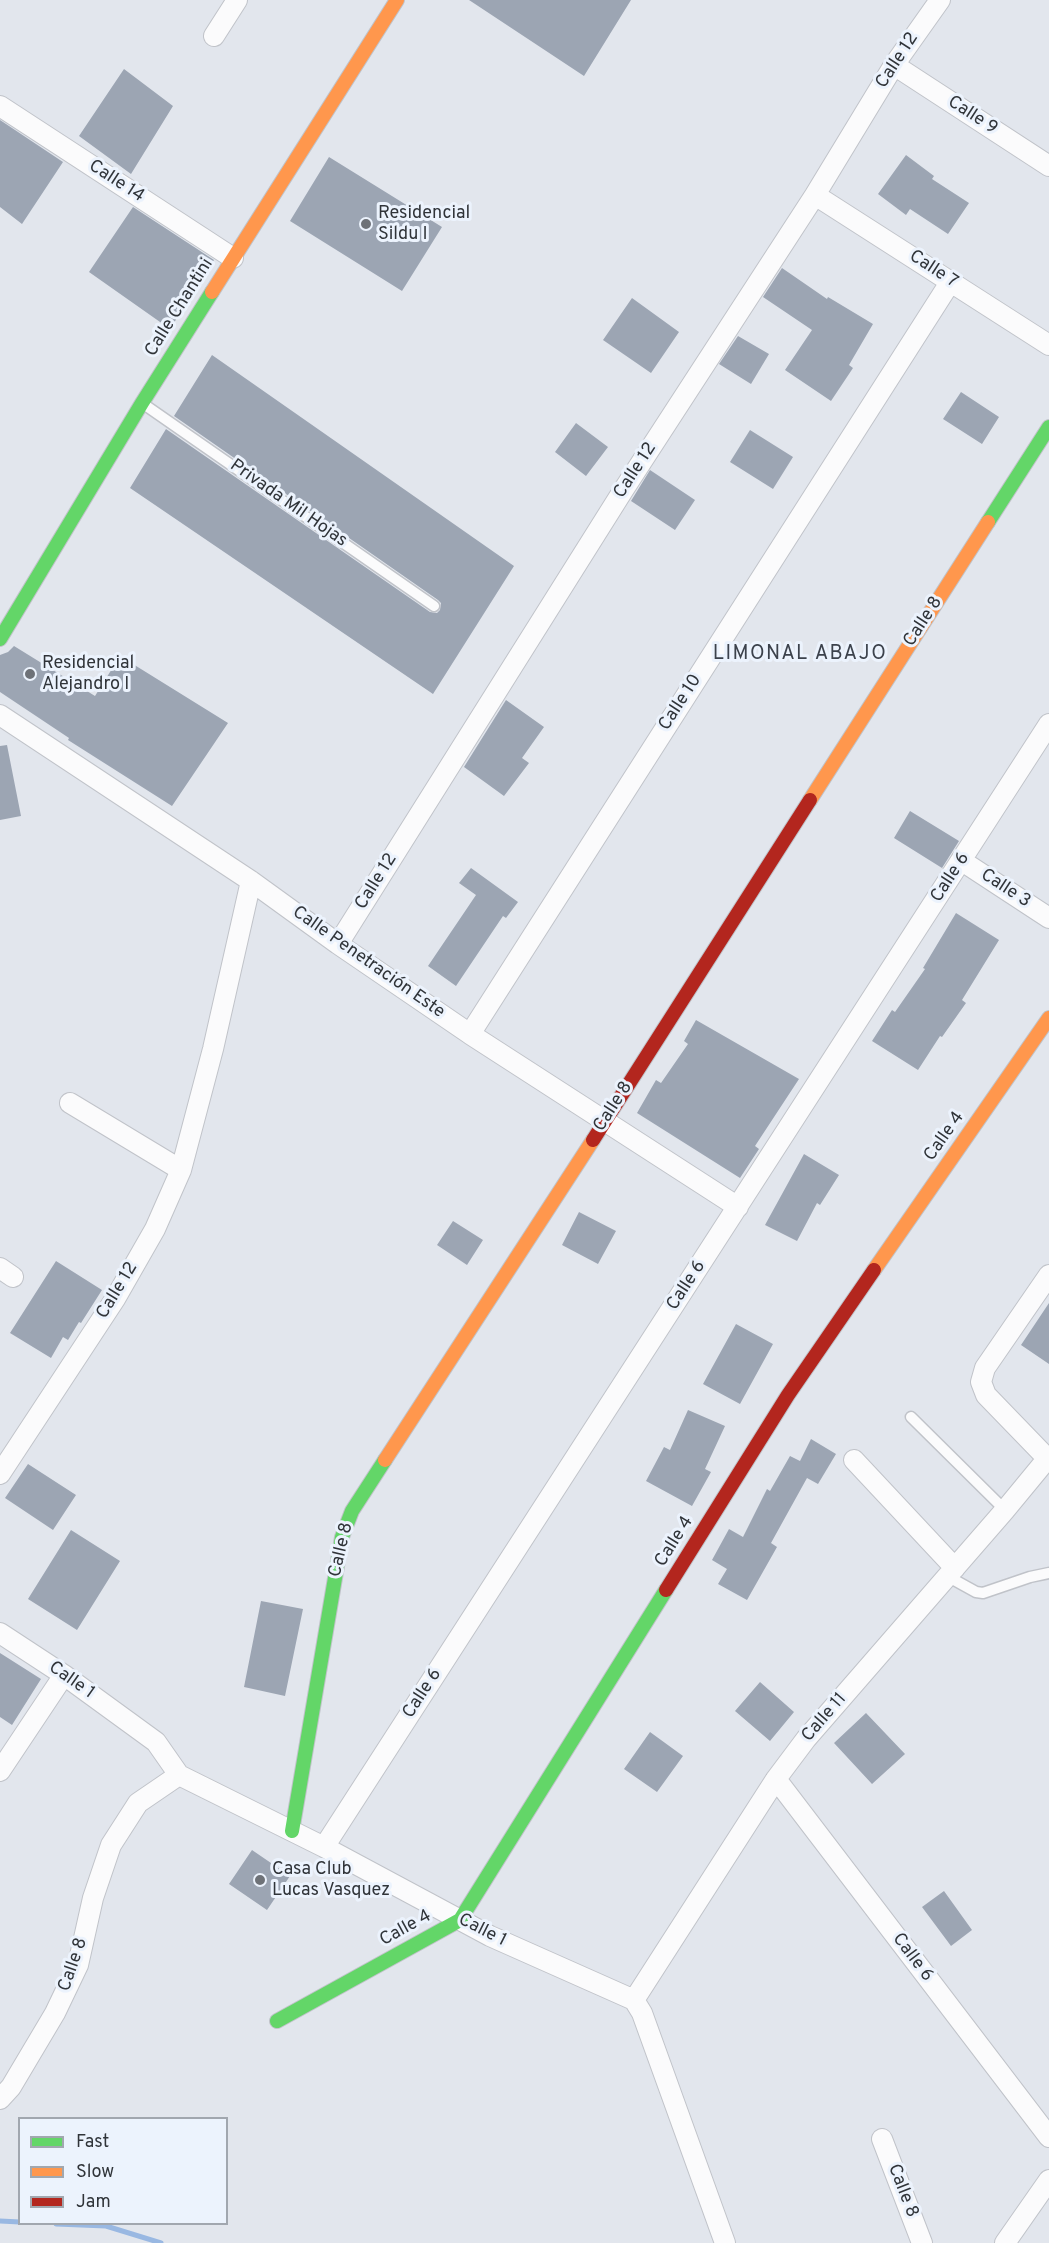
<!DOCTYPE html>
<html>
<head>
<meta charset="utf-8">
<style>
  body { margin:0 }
  #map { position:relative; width:1049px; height:2243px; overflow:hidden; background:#e2e6ed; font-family:Overpass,sans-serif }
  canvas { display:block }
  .legend { position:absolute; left:18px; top:2117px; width:210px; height:108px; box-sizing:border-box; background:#ecf3fd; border:2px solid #a1a7af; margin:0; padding:8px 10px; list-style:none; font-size:18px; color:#303439 }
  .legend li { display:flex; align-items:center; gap:12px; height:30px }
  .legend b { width:30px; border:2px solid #a1a7af }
</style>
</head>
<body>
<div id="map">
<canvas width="1049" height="2243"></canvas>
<ul class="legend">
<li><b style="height:8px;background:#63d668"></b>Fast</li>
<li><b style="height:8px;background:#ff974d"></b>Slow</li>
<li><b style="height:8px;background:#b3261e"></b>Jam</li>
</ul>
</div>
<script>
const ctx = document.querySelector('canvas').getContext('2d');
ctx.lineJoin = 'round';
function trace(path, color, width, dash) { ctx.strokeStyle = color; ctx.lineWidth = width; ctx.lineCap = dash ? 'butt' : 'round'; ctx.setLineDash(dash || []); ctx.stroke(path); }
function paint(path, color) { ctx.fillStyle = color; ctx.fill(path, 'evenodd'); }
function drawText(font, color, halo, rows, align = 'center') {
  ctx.font = font + ' Overpass,sans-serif'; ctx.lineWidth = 6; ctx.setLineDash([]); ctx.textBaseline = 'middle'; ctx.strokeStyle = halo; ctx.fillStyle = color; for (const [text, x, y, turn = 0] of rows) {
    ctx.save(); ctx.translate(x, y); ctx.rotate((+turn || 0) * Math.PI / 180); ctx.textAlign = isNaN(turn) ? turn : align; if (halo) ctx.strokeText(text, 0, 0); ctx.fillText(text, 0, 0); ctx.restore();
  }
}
trace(new Path2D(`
  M0 2221 20 2222
  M56 2224 106 2226 161 2243`), '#99b8e2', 5);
paint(new Path2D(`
  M469 0H631L584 76Z
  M124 69 173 106 131 174 79 136Z
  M0 120 63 162 22 224 0 207Z
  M906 155 934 176 932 179 969 203 948 234 910 209 906 215 878 194Z
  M329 157 442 227 402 291 290 221Z
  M133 207 214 260 170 329 89 272Z
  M782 268 827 299 828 297 873 324 849 365 853 368 831 401 785 370 812 330 763 297Z
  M632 298 679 332 651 373 603 340Z
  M738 336 769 354 751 384 719 364Z
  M212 355 514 566 433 694 130 488 166 429 430 612 437 613 440 610 441 603 438 600 174 416Z
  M961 392 999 417 982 444 943 419Z
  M576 423 608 447 586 476 555 452Z
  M750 430 793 457 773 489 730 462Z
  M650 470 695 500 675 530 631 501Z
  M14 646 95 696 120 656 228 723 172 806 68 740 69 738 0 692V655L8 652Z
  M506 700 544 727 522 758 529 763 504 796 464 767Z
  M7 745 21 816 0 820V746Z
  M910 811 959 841 942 868 894 838Z
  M471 868 518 902 506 918 503 916 456 986 428 966 476 895 459 883Z
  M956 913 999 940 962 1000 966 1003 942 1037 940 1036 918 1070 872 1041 892 1010 895 1012 925 969 923 968Z
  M696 1020 799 1079 755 1146 759 1149 740 1178 637 1113 656 1080 661 1083 688 1044 684 1041Z
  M804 1154 839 1175 820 1205 817 1203 797 1241 765 1225Z
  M579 1212 616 1231 598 1264 562 1245Z
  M453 1221 483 1240 467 1265 437 1245Z
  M56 1261 102 1290 81 1323 79 1322 68 1340 63 1337 51 1358 10 1333Z
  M1049 1303V1364L1021 1345Z
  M736 1324 773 1344 740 1404 703 1384Z
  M688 1410 725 1426 705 1469 711 1472 692 1506 646 1481 664 1447 670 1450Z
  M811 1439 836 1454 818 1484 807 1478 771 1543 777 1547 747 1600 718 1584 727 1569 712 1560 729 1529 743 1537 767 1489 770 1491 790 1456 800 1461Z
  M28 1464 76 1495 53 1530 5 1498Z
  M71 1530 120 1561 77 1630 28 1599Z
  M261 1601 303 1609 285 1696 244 1687Z
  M0 1653 41 1679 12 1725 0 1717Z
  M760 1682 794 1712 770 1741 735 1711Z
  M866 1713 905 1754 872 1784 834 1743Z
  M650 1732 683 1756 657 1792 624 1769Z
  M252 1850 290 1876 267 1910 229 1884Z
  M944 1891 972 1930 951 1946 922 1907Z`), '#9ca5b3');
const lane = new Path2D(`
  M142 403 434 606
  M911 1417 1005 1510
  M947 1576 976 1592 983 1593 1030 1577 1049 1573`);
const street = new Path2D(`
  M214 36 237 0
  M894 65 1049 166
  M0 106 233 258
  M815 195 1049 345
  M0 715 251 881 338 944 470 1034 738 1207
  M962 861 1049 918
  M338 944 624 489 815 195 894 65 940 0
  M470 1034 951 281
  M70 1103 181 1170
  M0 1268 13 1277
  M1049 1275 985 1368 981 1382 986 1395 1049 1460
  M854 1460 955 1568
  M0 1474 115 1299 155 1229 181 1170 213 1049 251 881
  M0 1633 64 1675 156 1742 179 1775 324 1847 490 1936 634 2000 642 2013 725 2243
  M0 1771 64 1675
  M776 1779 1049 2137
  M324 1847 1049 724
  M634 2000 776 1779 806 1739 1005 1510 1047 1459
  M0 2099 11 2087 55 2013 78 1965 93 1898 111 1845 138 1803 179 1775
  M882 2139 922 2243
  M1005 2243 1049 2180`);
const fast = new Path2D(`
  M988 522 1049 427
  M0 639 142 403 212 292
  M292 1831 342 1537 352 1511 385 1460
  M277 2021 460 1920 666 1590`);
const slow = new Path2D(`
  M212 292 397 0
  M810 800 988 522
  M874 1270 1049 1018
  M385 1460 593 1140`);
const jam = new Path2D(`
  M593 1140 810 800
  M666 1590 788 1395 874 1270`);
trace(lane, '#c0c3c9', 13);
trace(street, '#c0c3c9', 22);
trace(fast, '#c0c3c9', 16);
trace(slow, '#c0c3c9', 16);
trace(jam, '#c0c3c9', 16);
trace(lane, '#fbfbfc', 10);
trace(street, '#fbfbfc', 20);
trace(fast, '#63d668', 14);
trace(slow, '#ff974d', 14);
trace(jam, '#b3261e', 14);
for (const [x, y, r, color] of [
  [366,224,6,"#6e7278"],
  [30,674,6,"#6e7278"],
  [260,1880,6,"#6e7278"]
]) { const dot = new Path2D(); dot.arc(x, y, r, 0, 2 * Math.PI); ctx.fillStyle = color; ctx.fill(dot); trace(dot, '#ecf3fd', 2); }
drawText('18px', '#303439', '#ecf3fd', [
  ["Calle 12",898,61,-57],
  ["Calle 9",972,116,33],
  ["Calle 14",116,182,33],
  ["Calle 7",933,270,33],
  ["Calle Chantini",180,308,-58],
  ["Calle 12",636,471,-57],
  ["Privada Mil Hojas",288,504,35],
  ["Calle 8",924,622,-57],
  ["Calle 10",681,703,-57],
  ["Calle 6",951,878,-57],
  ["Calle 12",377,882,-58],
  ["Calle 3",1005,889,33],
  ["Calle Penetración Este",368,963,35],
  ["Calle 8",614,1107,-57],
  ["Calle 4",945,1137,-55],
  ["Calle 6",687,1286,-57],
  ["Calle 12",118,1291,-59],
  ["Calle 4",675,1542,-58],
  ["Calle 8",342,1550,-77],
  ["Calle 1",71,1681,35],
  ["Calle 6",423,1694,-57],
  ["Calle 11",825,1718,-49],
  ["Calle 4",406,1929,-29],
  ["Calle 1",482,1931,27],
  ["Calle 6",912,1958,53],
  ["Calle 8",74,1965,-71],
  ["Calle 8",902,2191,69]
]);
drawText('18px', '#303439', '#ecf3fd', [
  ["Residencial",378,214],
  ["Sildu I",378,235],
  ["Residencial",42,664],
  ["Alejandro I",42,685],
  ["Casa Club",272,1870],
  ["Lucas Vasquez",272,1891]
], 'left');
ctx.letterSpacing = '1.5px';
drawText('20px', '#3c424c', '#ecf3fd', [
  ["LIMONAL ABAJO",800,655]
]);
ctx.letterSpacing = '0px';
</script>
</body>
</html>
